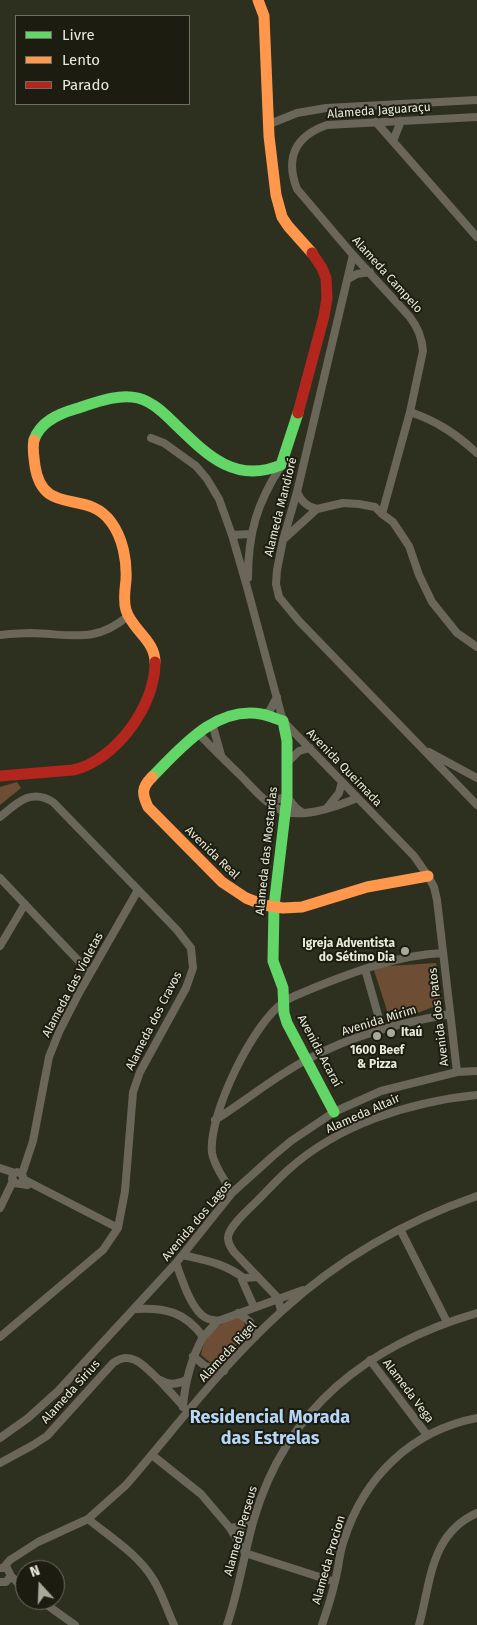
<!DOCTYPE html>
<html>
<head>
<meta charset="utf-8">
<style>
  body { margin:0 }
  #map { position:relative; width:477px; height:1625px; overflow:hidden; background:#2e301f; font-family:"Fira Sans",sans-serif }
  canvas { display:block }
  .legend { position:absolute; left:15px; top:15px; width:175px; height:90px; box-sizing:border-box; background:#1c1c10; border:1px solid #6e6f61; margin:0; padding:6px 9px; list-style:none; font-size:15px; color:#e9ebda }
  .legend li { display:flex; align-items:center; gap:10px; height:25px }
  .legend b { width:25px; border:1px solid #6e6f61 }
  .north { position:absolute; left:15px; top:1560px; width:50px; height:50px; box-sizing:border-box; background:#1c1c10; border:1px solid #6e6f61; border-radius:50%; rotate:340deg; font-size:14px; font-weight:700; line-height:20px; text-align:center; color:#e9ebda }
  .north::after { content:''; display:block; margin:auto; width:18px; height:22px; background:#a8aa99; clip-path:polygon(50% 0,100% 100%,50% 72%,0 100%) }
</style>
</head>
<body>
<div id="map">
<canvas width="477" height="1625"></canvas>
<ul class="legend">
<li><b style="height:6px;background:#63d668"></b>Livre</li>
<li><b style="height:6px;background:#ff974d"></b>Lento</li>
<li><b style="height:6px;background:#b3261e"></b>Parado</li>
</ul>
<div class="north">N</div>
</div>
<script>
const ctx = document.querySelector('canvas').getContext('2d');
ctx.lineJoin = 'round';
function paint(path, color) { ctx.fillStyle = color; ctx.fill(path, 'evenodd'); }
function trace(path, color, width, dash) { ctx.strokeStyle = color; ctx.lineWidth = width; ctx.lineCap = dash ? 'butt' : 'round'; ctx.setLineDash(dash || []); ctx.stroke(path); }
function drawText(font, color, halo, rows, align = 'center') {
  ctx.font = font + ' "Fira Sans",sans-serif'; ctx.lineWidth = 4; ctx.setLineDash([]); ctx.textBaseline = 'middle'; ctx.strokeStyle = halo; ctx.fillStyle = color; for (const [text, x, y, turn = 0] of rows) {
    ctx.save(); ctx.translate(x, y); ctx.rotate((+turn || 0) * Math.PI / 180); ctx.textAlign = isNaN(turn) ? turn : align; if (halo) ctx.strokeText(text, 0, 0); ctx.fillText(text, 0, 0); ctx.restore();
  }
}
paint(new Path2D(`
  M17 782 21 788 0 805V787Z
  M436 963 441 1004 391 1023 373 967Z
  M236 1317 242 1319 246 1328V1335L221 1363 212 1364 201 1355C204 1335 218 1324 236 1317Z`), '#6d4e35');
trace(new Path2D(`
  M376 122 477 237
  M267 125 297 113 326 108 477 100
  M393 141 401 121
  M353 255 297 492 283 540 277 570 276 584 279 597 299 621 477 805
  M348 279 357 274 370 272
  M410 412C437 421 456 434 477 453
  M151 438 164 443 196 466 207 479 219 499 232 535 247 587 283 721 414 856 428 876 434 887 437 900 457 1072
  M297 492C301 501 307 507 317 509
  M382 514 410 412 423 351C422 337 418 327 409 316L353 255 297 189C285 158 295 136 327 125L477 117
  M232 535 251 534
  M285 538 317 509 343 503 359 504 375 507 382 514 393 522 409 546 419 575 432 602 457 633 477 647
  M248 578C248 533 257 503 281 466
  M0 635C10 634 21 633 31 633 71 634 95 644 128 616
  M261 714 269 712 277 697
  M212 723 221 755
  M198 733C212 748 227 762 241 776 254 789 268 807 286 812 306 817 338 806 357 798
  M429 752 477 778
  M288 762 299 751 310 748
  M267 800H274L287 797 296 808 303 813
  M327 808 339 793 342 782
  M0 817C17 803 31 788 53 802L177 930 191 948 193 968 186 988 140 1072 133 1092 125 1191 118 1228 103 1250 0 1337
  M0 878 90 973
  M0 946 25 904
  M365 969 382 1029
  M215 1120C247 1100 275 1076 308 1059 353 1035 400 1023 450 1014
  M0 1168 15 1173
  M22 1174 33 1141 49 1057 59 1032 79 993 138 890
  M23 1177 22 1174 17 1172 13 1174 12 1179 15 1183 27 1185
  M23 1179 118 1228
  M232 1193C226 1181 214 1167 212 1153 208 1115 253 1023 284 1002 291 996 303 993 311 989 353 972 398 955 443 953
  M0 1208 13 1181
  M400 1229 447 1322
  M183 1255C208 1261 223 1263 244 1278
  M176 1263C182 1279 191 1310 206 1318 210 1320 214 1320 218 1321L303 1290
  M254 1307 242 1280 244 1278 258 1277
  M135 1309C164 1307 186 1312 203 1337 191 1359 185 1381 183 1407
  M281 1311 278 1298 234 1252C231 1248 228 1243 228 1238 228 1227 248 1210 256 1202 266 1192 277 1180 288 1170 339 1124 410 1102 477 1095
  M238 1313 250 1322 255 1337
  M203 1337 218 1321
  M193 1356 205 1366 224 1371
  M370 1360 427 1435
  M160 1380C170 1386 177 1384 186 1380
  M0 1438 28 1418 58 1391 176 1263 232 1193 273 1156 291 1141 334 1112 381 1091 457 1072 477 1071
  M152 1455 201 1494 230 1528 245 1553 335 1582
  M0 1463 33 1445 47 1436 113 1363C120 1358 127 1356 135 1360 147 1365 173 1395 183 1406
  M88 1519C110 1537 138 1554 153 1579 162 1593 167 1610 174 1625
  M230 1528 243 1526 254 1518
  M4 1567 10 1560 38 1542 88 1519 126 1485C177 1426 225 1362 283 1310 339 1259 406 1221 477 1196
  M11 1576 25 1590
  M0 1582H6L11 1576 7 1568H1
  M40 1600 75 1625
  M227 1625C239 1590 244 1554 254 1519 287 1407 368 1345 477 1313
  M322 1625C327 1610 332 1596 335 1581 339 1568 339 1553 344 1540 364 1477 411 1431 477 1418
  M419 1625C431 1582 430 1534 477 1513`), '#6a665a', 8);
trace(new Path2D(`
  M34 440C40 422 58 414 75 409 94 403 118 393 138 398 153 402 165 414 176 425 207 455 235 484 281 465L298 413
  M152 777C181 748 215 706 261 714 268 715 276 719 283 721L287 741V797L274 906 273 961 283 988 284 1013 287 1023 334 1112`), '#63d668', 11);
trace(new Path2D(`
  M258 0 264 16 269 136 276 195 282 217 288 226 312 253
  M34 440C32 449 34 457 35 466 43 518 87 488 111 522 123 538 127 561 126 580 125 590 123 600 126 610 132 630 155 640 155 662
  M152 777C141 788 142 794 148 807L222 882 246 898 264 905 283 908 302 907 367 887 428 876`), '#ff974d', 11);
trace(new Path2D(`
  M298 413 324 316 327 298 326 278 322 268 312 253
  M0 776 73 770C115 761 156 705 155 662`), '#b3261e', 11);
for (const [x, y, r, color] of [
  [405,951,5,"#a8aa99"],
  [391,1033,5,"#a8aa99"],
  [377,1036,5,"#a8aa99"]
]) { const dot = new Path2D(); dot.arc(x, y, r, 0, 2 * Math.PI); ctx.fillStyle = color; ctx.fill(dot); trace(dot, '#1c1c10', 2); }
drawText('12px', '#e9ebda', '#1c1c10', [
  ["Alameda Jaguaraçu",379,111,-4],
  ["Alameda Campelo",387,275,48],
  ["Alameda Mandioré",281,507,-76],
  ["Avenida Queimada",344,768,46],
  ["Alameda das Mostardas",267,851,-84],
  ["Avenida Real",212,853,44],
  ["Alameda das Violetas",73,985,-62],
  ["Avenida dos Patos",439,1017,-97],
  ["Alameda dos Cravos",154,1021,-63],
  ["Avenida Mirim",379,1021,-17],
  ["Avenida Acaraí",319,1051,62],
  ["Alameda Altair",363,1114,-24],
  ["Avenida dos Lagos",197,1221,-50],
  ["Alameda Rigel",228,1352,-47],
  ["Alameda Vega",408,1391,53],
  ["Alameda Sirius",71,1392,-48],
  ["Alameda Perseus",241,1531,-74],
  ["Alameda Procion",329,1560,-74]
]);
drawText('bold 12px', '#e9ebda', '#1c1c10', [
  ["Igreja Adventista",395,944],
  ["do Sétimo Dia",395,958],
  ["Itaú",401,1033,"left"],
  ["1600 Beef",377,1051,"center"],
  ["& Pizza",377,1065,"center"]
], 'right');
drawText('bold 18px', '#b4d6f8', '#1c1c10', [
  ["Residencial Morada",270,1418],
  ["das Estrelas",270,1439]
]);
</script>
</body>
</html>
